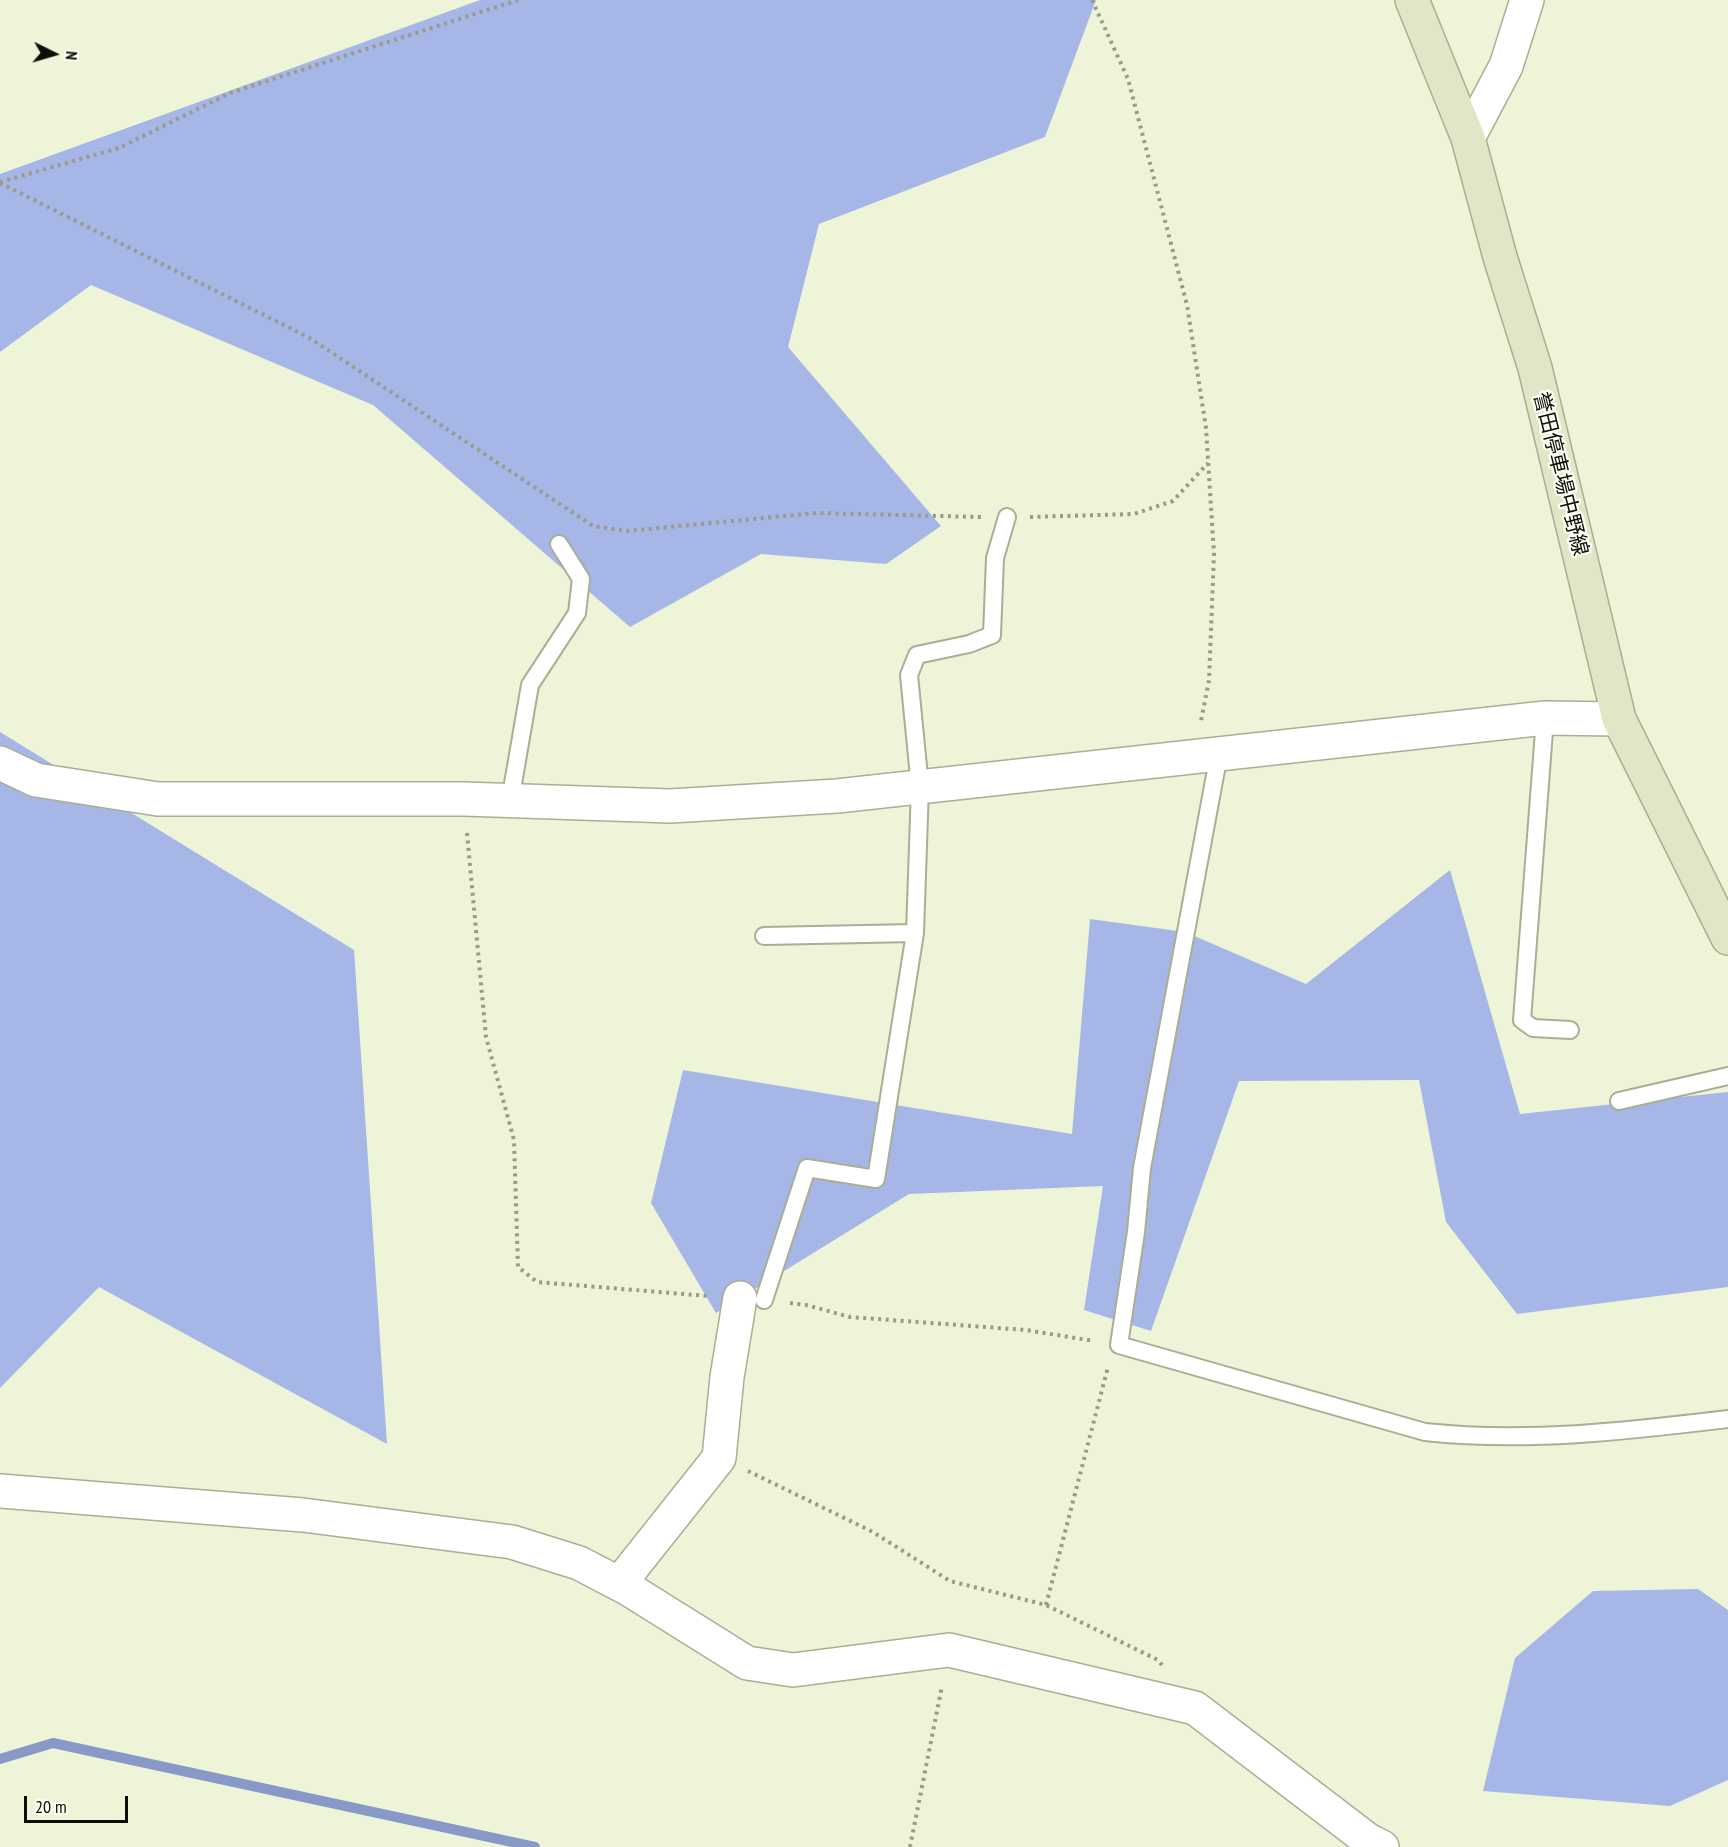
<!DOCTYPE html>
<html>
<head>
<meta charset="utf-8">
<style>
  body { margin:0 }
  #map { position:relative; width:1728px; height:1847px; overflow:hidden; background:#eef4d8; font-family:"PT Sans Narrow",sans-serif }
  canvas { display:block }
  .north { position:absolute; left:24px; top:24px; width:60px; height:60px; -webkit-text-stroke:4px #fcfff4; paint-order:stroke; rotate:95deg; font-size:16px; font-weight:700; line-height:24px; text-align:center; color:#0d0f06 }
  .north::after { content:''; display:block; margin:auto; width:21px; height:27px; background:#0d0f06; clip-path:polygon(50% 0,100% 100%,50% 72%,0 100%) }
  .scale { position:absolute; left:24px; top:1796px; width:104px; height:27px; box-sizing:border-box; border:3px solid #0d0f06; border-top:0; padding-left:8px; font-size:18px; line-height:21px; white-space:nowrap; color:#0d0f06; -webkit-text-stroke:4px #fcfff4; paint-order:stroke }
</style>
</head>
<body>
<div id="map">
<canvas width="1728" height="1847"></canvas>
<div class="north">N</div>
<div class="scale">20 m</div>
</div>
<script>
const ctx = document.querySelector('canvas').getContext('2d');
ctx.lineJoin = 'round';
function paint(path, color) { ctx.fillStyle = color; ctx.fill(path, 'evenodd'); }
function trace(path, color, width, dash) { ctx.strokeStyle = color; ctx.lineWidth = width; ctx.lineCap = dash ? 'butt' : 'round'; ctx.setLineDash(dash || []); ctx.stroke(path); }
function drawText(font, color, halo, rows, align = 'center') {
  ctx.font = font + ' "PT Sans Narrow","Noto Sans JP",sans-serif'; ctx.lineWidth = 4.5; ctx.setLineDash([]); ctx.textBaseline = 'middle'; ctx.strokeStyle = halo; ctx.fillStyle = color; for (const [text, x, y, turn = 0] of rows) {
    ctx.save(); ctx.translate(x, y); ctx.rotate((+turn || 0) * Math.PI / 180); ctx.textAlign = isNaN(turn) ? turn : align; if (halo) ctx.strokeText(text, 0, 0); ctx.fillText(text, 0, 0); ctx.restore();
  }
}
paint(new Path2D(`
  M480 0H1096L1045 137 819 224 788 347 941 526 886 564 761 554 630 627 373 405 91 285 0 352V174Z
  M0 732 354 950 387 1444 99 1287 0 1388Z
  M1450 870 1520 1114 1728 1092V1287L1517 1314 1446 1222 1419 1080 1239 1081 1151 1331 1084 1310 1103 1186 909 1194 716 1313 651 1203 683 1070 1072 1134 1090 919 1185 932 1306 984Z
  M1698 1589 1728 1610V1780L1670 1806 1483 1791 1515 1658 1593 1591Z`), '#a6b6e7');
trace(new Path2D(`
  M0 1759 53 1743 535 1847`), '#8898c7', 10);
const service = new Path2D(`
  M1545 718 1522 1020 1533 1028 1570 1030
  M1219 754 1142 1168 1136 1232 1119 1345 1425 1432C1527 1443 1627 1431 1728 1419
  M510 801 530 685 577 613 581 579 559 544
  M764 936 915 933
  M1619 1101 1728 1076
  M764 1300 807 1168 876 1179 915 933 920 787 909 675 917 655 969 644 992 635 995 558 1007 517`);
const minor = new Path2D(`
  M1468 138 1506 66 1527 0
  M0 763 36 780 158 799H464L670 806 837 796 1545 718 1619 719
  M0 1491 303 1515 512 1542 579 1563 627 1588 747 1663 793 1670 949 1650 1195 1708 1368 1840 1382 1847
  M619 1584 719 1458 727 1377 740 1298`);
const secondary = new Path2D(`
  M1412 0 1468 138 1500 257 1535 368 1619 719 1728 938`);
trace(service, '#a9ae94', 20);
trace(minor, '#a9ae94', 36);
trace(secondary, '#a9ae94', 36);
trace(new Path2D(`
  M1092 0 1128 79 1187 305 1206 428 1214 554 1209 680 1201 721
  M0 182 119 148 230 93 518 0
  M0 183 308 337 593 526 627 531 816 513 981 517
  M1030 517 1134 514 1173 501 1208 463
  M467 833 486 1037 514 1140 518 1267 537 1282 708 1296
  M790 1303 806 1305 850 1317 1026 1330 1094 1341
  M748 1471 873 1532 950 1581 1046 1605 1158 1660 1162 1665
  M1046 1605 1108 1367
  M910 1847 942 1686`), '#979b87', 4, [3, 4.5]);
trace(service, '#fff', 16);
trace(minor, '#fff', 33);
trace(secondary, '#e2e6c6', 33);
drawText('21px', '#0d0f06', '#fcfff4', [
  ["誉田停車場中野線",1560,474,76]
]);
</script>
</body>
</html>
